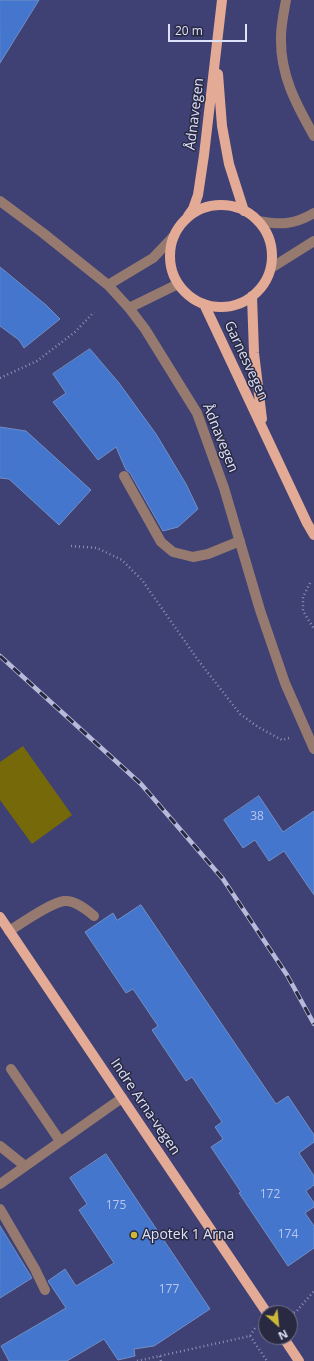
<!DOCTYPE html>
<html>
<head>
<meta charset="utf-8">
<style>
  body { margin:0 }
  #map { position:relative; width:314px; height:1361px; overflow:hidden; background:#3f4073; font-family:"Open Sans",sans-serif }
  canvas { display:block }
  .north { position:absolute; left:258px; top:1305px; width:40px; height:40px; box-sizing:border-box; background:#292a42; border:1px solid #71738c; border-radius:50%; rotate:153deg; font-size:11px; font-weight:700; line-height:16px; text-align:center; color:#dee1fa }
  .north::after { content:''; display:block; margin:auto; width:14px; height:18px; background:#ccb938; clip-path:polygon(50% 0,100% 100%,50% 72%,0 100%) }
  .scale { position:absolute; left:168px; top:24px; width:79px; height:18px; box-sizing:border-box; border:2px solid #dee1fa; border-top:0; padding-left:5px; font-size:12px; line-height:14px; white-space:nowrap; color:#dee1fa; -webkit-text-stroke:3px #292a42; paint-order:stroke }
</style>
</head>
<body>
<div id="map">
<canvas width="314" height="1361"></canvas>
<div class="north">N</div>
<div class="scale">20 m</div>
</div>
<script>
const ctx = document.querySelector('canvas').getContext('2d');
ctx.lineJoin = 'round';
function paint(path, color) { ctx.fillStyle = color; ctx.fill(path, 'evenodd'); }
function trace(path, color, width, dash) { ctx.strokeStyle = color; ctx.lineWidth = width; ctx.lineCap = dash ? 'butt' : 'round'; ctx.setLineDash(dash || []); ctx.stroke(path); }
function drawText(font, color, halo, rows, align = 'center') {
  ctx.font = font + ' "Open Sans",sans-serif'; ctx.lineWidth = 3; ctx.setLineDash([]); ctx.textBaseline = 'middle'; ctx.strokeStyle = halo; ctx.fillStyle = color; for (const [text, x, y, turn = 0] of rows) {
    ctx.save(); ctx.translate(x, y); ctx.rotate((+turn || 0) * Math.PI / 180); ctx.textAlign = isNaN(turn) ? turn : align; if (halo) ctx.strokeText(text, 0, 0); ctx.fillText(text, 0, 0); ctx.restore();
  }
}
paint(new Path2D(`
  M23 746 72 815 32 844 0 800V762Z`), '#75690a');
const building = new Path2D(`
  M0 0H39L0 63Z
  M0 267 46 305 60 319 24 348 19 340 0 326Z
  M90 349 119 383 156 434 186 484 198 509 178 527 163 531 130 473 126 470 116 447 98 460 53 402 66 393 53 374Z
  M0 427 26 431 91 490 59 525 9 479 0 478Z
  M259 796 283 832 314 811V895L284 851 269 861 255 840 243 848 224 820Z
  M141 905 276 1104 288 1096 314 1135V1142L299 1153 314 1176V1185L306 1191 314 1203V1207L305 1213 314 1226V1248L288 1266 239 1193 241 1192 211 1147 223 1139 215 1127 222 1122 192 1077 186 1081 152 1030 158 1026 133 989 126 993 85 932 113 913 117 920Z
  M106 1154 210 1309 154 1346 134 1349 135 1356 118 1360 104 1339 67 1361H9L1 1346 66 1308 48 1281 65 1269 76 1286 114 1263 79 1210 87 1204 70 1178Z
  M0 1226 32 1278 0 1298Z`);
paint(building, '#4576cd');
trace(building, '#718fc3', 1);
trace(new Path2D(`
  M0 378 37 361 75 332 94 312
  M71 546 97 548 122 560 142 580 198 660 240 714 258 727 282 740 289 738
  M310 583 303 597V611L314 629
  M290 1314 296 1312 314 1291
  M250 1336 267 1361
  M160 1356 161 1361
  M137 1361 250 1336 255 1328`), '#8e90b6', 2.5, [1, 3]);
trace(new Path2D(`
  M286 0C284 12 281 25 281 37 280 75 296 104 314 136
  M0 201 43 233 108 285 129 308 145 329 197 413 224 488 260 610 285 683 314 749
  M258 221C280 225 294 225 314 213
  M271 268 314 241
  M108 285 153 258 174 236
  M129 308 178 284
  M124 476 161 542 173 552 193 557 208 554 240 541
  M9 931C22 923 50 903 64 901 75 900 86 909 94 916
  M11 1069 60 1141
  M0 1146 25 1166
  M0 1184 122 1098
  M0 1209 35 1269 45 1290`), '#967a70', 10);
trace(new Path2D(`
  M218 74 222 126 229 164 244 211
  M170 256a51 51 0 1 1 102 0a51 51 0 1 1-102 0Z
  M188 216 193 209 198 195 204 155 222 0
  M252 296 254 353 262 419
  M204 304 307 523 314 535
  M0 917 267 1313
  M283 1337 299 1361`), '#e3aa96', 10);
const rail = new Path2D(`
  M0 656 141 784 223 879 287 975 314 1024`);
trace(rail, '#b8bada', 4.5);
trace(rail, '#292a42', 3, [9]);
for (const [x, y, r, color] of [
  [134,1235,4,"#ccb938"]
]) { const dot = new Path2D(); dot.arc(x, y, r, 0, 2 * Math.PI); ctx.fillStyle = color; ctx.fill(dot); trace(dot, '#292a42', 1.5); }
drawText('12px', '#b8c6ef', null, [
  ["38",257,817],
  ["172",270,1195],
  ["175",116,1206],
  ["174",288,1235],
  ["177",169,1290]
]);
drawText('14px', '#dee1fa', '#292a42', [
  ["Ådnavegen",195,114,-83],
  ["Garnesvegen",246,361,65],
  ["Ådnavegen",220,438,68],
  ["Indre Arna-vegen",145,1107,56]
]);
drawText('14px', '#dee1fa', '#292a42', [
  ["Apotek 1 Arna",142,1235]
], 'left');
</script>
</body>
</html>
